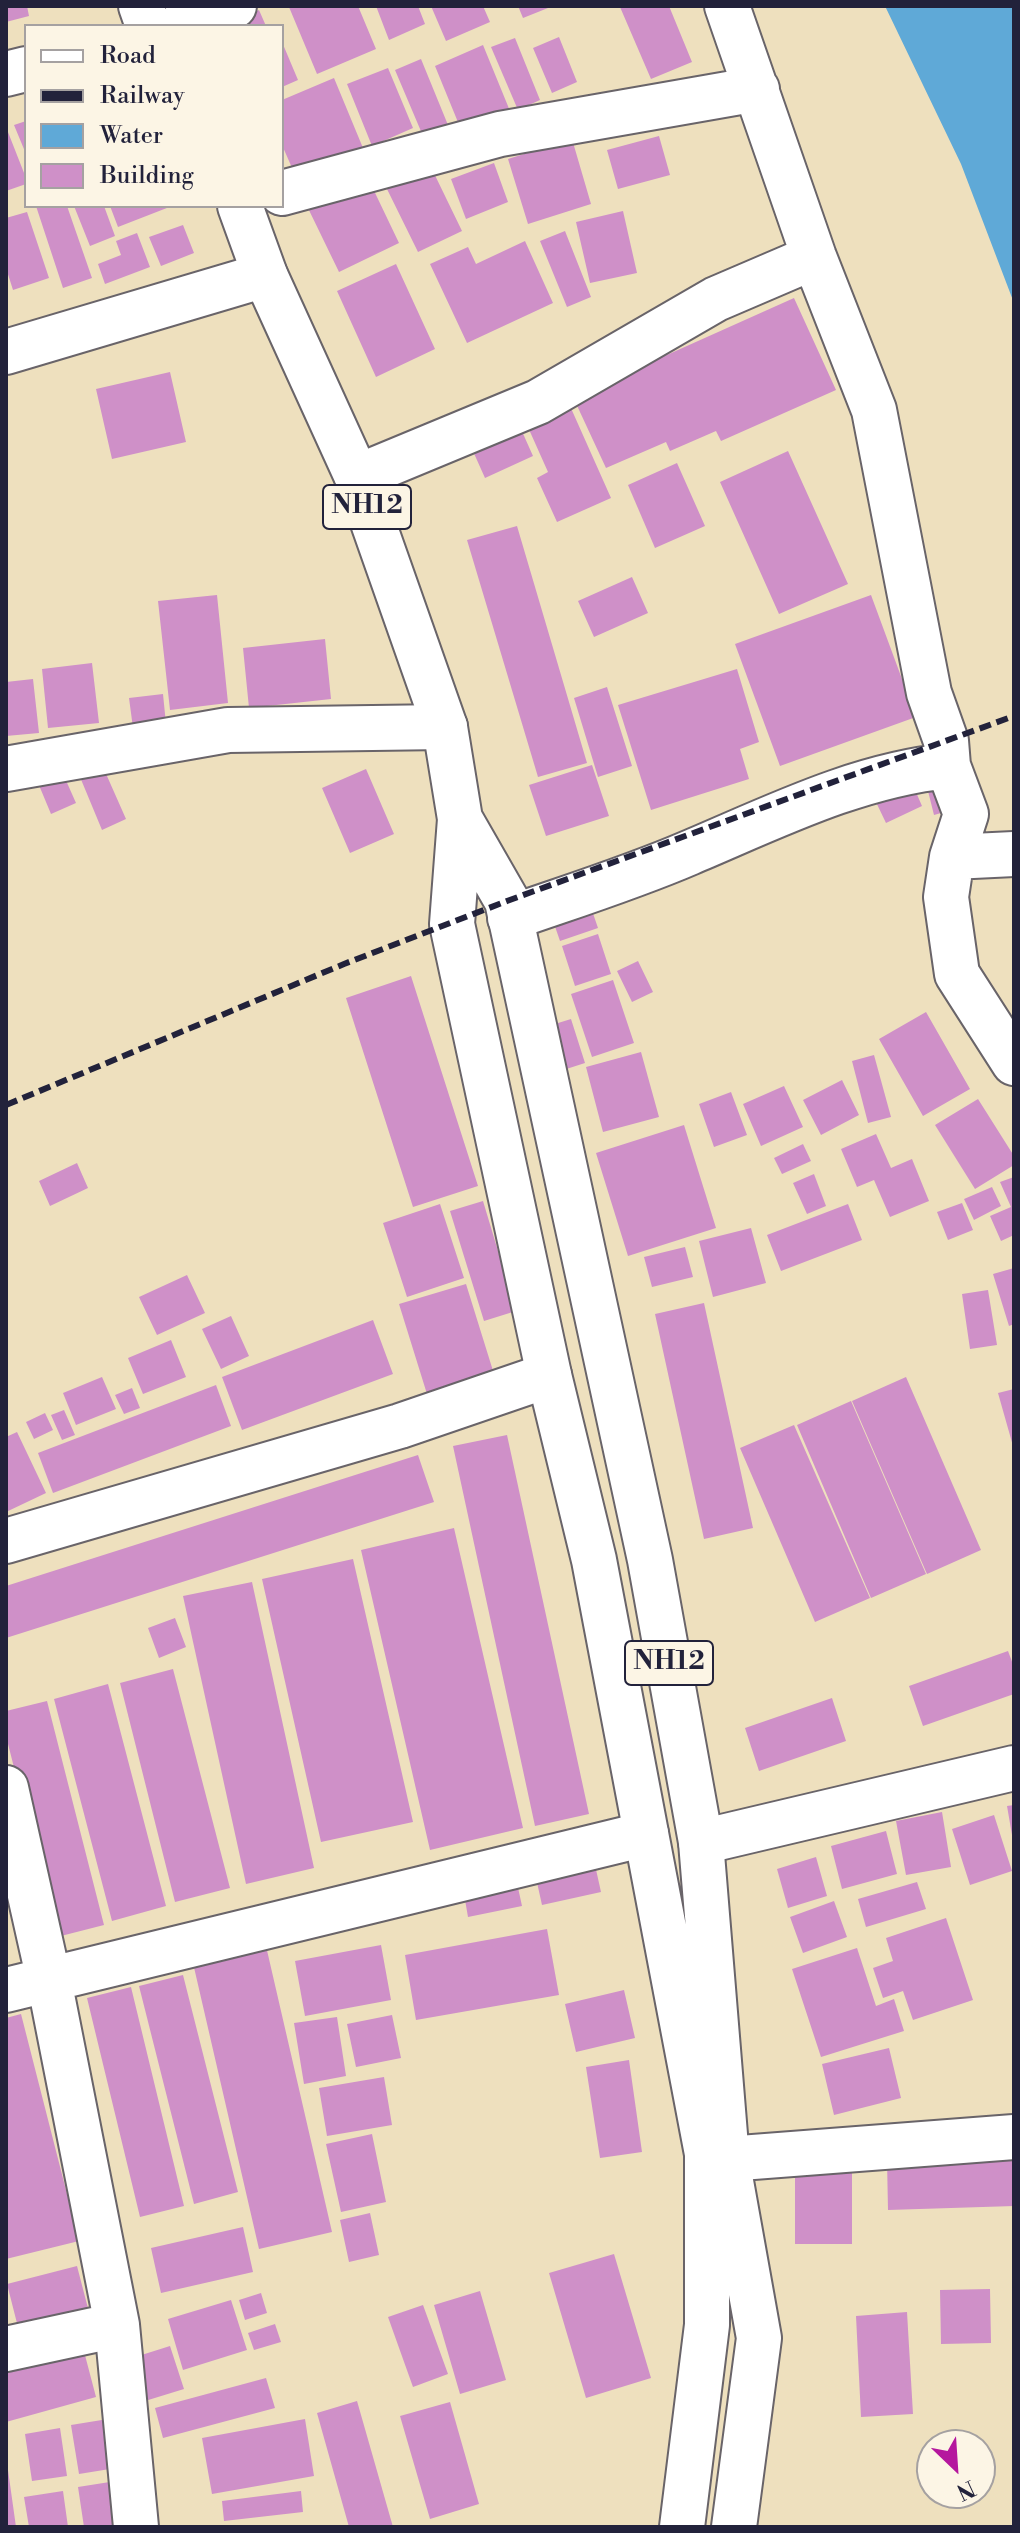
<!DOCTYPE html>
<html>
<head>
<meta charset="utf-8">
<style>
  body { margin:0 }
  #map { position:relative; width:1020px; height:2533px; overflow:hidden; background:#eee0be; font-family:"Libre Bodoni",serif }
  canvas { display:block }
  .frame { position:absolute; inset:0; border:8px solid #22223b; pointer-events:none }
  .legend { position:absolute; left:24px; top:24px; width:260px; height:184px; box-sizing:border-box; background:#fcf5e5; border:2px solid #a5a1a1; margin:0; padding:10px 14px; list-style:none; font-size:24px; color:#22223b }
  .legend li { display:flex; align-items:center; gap:16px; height:40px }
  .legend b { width:40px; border:2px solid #a5a1a1 }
  .north { position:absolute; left:916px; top:2429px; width:80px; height:80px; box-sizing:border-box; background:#fcf5e5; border:2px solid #a5a1a1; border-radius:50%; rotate:155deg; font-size:22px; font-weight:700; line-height:32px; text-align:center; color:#22223b }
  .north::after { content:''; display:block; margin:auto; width:28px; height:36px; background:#b5179e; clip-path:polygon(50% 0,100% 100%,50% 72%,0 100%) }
</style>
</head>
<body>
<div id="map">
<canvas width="1020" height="2533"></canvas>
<div class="frame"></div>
<ul class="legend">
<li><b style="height:10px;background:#fff"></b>Road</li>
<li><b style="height:10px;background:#22223b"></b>Railway</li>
<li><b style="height:22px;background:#5fa9d7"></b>Water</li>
<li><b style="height:22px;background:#cf90c8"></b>Building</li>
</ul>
<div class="north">N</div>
</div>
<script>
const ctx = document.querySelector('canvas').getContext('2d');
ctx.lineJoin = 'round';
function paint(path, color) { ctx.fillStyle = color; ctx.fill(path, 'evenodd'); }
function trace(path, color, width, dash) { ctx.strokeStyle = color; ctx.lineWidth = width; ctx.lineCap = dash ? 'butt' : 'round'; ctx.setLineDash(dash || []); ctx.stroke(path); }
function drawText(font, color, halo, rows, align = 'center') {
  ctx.font = font + ' "Libre Bodoni",serif'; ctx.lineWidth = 6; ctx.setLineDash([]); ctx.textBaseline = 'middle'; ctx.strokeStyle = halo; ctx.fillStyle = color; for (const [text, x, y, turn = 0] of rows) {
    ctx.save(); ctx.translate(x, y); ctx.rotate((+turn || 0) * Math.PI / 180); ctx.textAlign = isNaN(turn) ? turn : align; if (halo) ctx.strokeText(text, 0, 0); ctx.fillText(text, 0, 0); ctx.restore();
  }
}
paint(new Path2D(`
  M885 6H1014V303L961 164Z`), '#5fa9d7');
paint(new Path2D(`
  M6 6H27L29 16 6 22Z
  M292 6H358L376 49 317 74 289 7Z
  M376 6H418L425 24 389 40Z
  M431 6H483L490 22 446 41Z
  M518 6H553L523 18Z
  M623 6H669L692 62 651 79 620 7Z
  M259 10 266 26H221Z
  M559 37 577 82 552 93 533 48Z
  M515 38 540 100 518 110 491 47Z
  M282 42 298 80 282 87Z
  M483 45 510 111 462 132 435 66Z
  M421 59 448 125 423 136 395 70Z
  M388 68 413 128 372 146 347 84Z
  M334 78 363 148 296 177 282 145V100Z
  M26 121V154L14 125Z
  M6 127 26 178V184L6 191Z
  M659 136 670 175 618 189 607 150Z
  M572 139 591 204 528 224 508 159Z
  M494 163 508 202 466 219 451 179Z
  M430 165 462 231 418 252 386 187Z
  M366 174 399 243 339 272 306 204Z
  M36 206H67L92 278 63 288Z
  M74 206H104L115 236 90 246Z
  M110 206H172L118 227Z
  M623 211 637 273 590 283 576 222Z
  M27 212 49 278 13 290 6 268V218Z
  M183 225 194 253 161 266 149 237Z
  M565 231 591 297 567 307 540 241Z
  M137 233 150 267 105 284 98 264 121 255 116 241Z
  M525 241 553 303 467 343 430 264 468 247 476 264Z
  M396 264 435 349 376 377 337 291Z
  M794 298 836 390 721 441 716 431 670 451 666 442 606 468 573 397Z
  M170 372 186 442 112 459 96 389Z
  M570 406 611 498 557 522 537 478 548 472 527 425Z
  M516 418 533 456 485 478 468 440Z
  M788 451 848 584 779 614 720 482Z
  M677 463 705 526 655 548 628 485Z
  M517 526 587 763 538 777 467 540Z
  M632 577 648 613 594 637 578 601Z
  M217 595 228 703 170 710 158 601Z
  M871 595 916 717 780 766 735 644Z
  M325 639 331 699 249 708 243 648Z
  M92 663 99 723 48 728 42 669Z
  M737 669 759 742 740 749 749 779 651 810 618 705Z
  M33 679 39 733 6 736V682Z
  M607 687 632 766 598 777 574 698Z
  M163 694 166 724 133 728 129 698Z
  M592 765 609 816 546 836 529 785Z
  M60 767 76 803 51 814 36 778Z
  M103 767 126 819 102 830 80 777Z
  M366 769 394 834 350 853 322 788Z
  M925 779 955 809 934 815Z
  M912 783 922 806 886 823 875 800Z
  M587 896 598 928 560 941 549 909Z
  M598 934 611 974 575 986 562 946Z
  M638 961 653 992 632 1002 617 971Z
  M411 976 478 1186 413 1207 346 998Z
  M613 980 634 1043 592 1057 571 994Z
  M926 1012 970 1089 923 1116 879 1039Z
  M571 1019 585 1063 557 1072 542 1028Z
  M641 1052 659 1117 603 1132 586 1067Z
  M874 1055 891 1117 868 1123 852 1061Z
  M842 1080 859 1115 821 1135 803 1100Z
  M784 1086 803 1127 761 1146 743 1104Z
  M731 1092 747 1135 714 1147 699 1104Z
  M978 1099 1014 1156V1165L975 1189 935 1125Z
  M684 1125 716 1228 628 1256 596 1153Z
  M876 1134 891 1168 912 1159 929 1201 890 1217 874 1180 857 1187 841 1149Z
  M803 1144 811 1161 782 1174 774 1158Z
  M77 1163 88 1188 50 1206 39 1181Z
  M814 1174 826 1206 807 1214 793 1183Z
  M1014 1177V1235L1001 1241 990 1216 1011 1207 1000 1182Z
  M992 1187 1001 1206 974 1220 964 1199Z
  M483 1201 516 1311 484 1321 450 1211Z
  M962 1203 973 1230 948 1240 937 1212Z
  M440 1204 464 1278 407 1297 383 1223Z
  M848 1204 862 1240 781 1271 767 1235Z
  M751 1228 766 1283 713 1297 699 1241Z
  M685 1247 693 1277 652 1287 644 1257Z
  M1014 1268V1324L1009 1326 993 1274Z
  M187 1275 205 1313 157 1335 139 1297Z
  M466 1284 494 1374 427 1394 399 1304Z
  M988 1290 997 1345 970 1349 962 1294Z
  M704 1303 753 1528 704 1539 655 1314Z
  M231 1316 249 1356 221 1369 202 1329Z
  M373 1320 393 1374 242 1430 222 1377Z
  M171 1340 186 1377 143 1394 128 1358Z
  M102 1377 116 1409 76 1425 63 1393Z
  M906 1377 981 1550 927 1574 852 1401Z
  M216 1385 231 1426 53 1493 38 1453Z
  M132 1388 140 1408 124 1414 115 1395Z
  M1014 1389V1446H1013L998 1393Z
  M851 1401 926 1574 871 1598 797 1425Z
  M64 1410 75 1435 62 1440 51 1415Z
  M45 1413 53 1430 34 1439 26 1422Z
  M794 1425 870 1598 815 1622 740 1448Z
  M17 1432 46 1493 6 1512V1437Z
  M507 1435 589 1814 535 1826 453 1446Z
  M418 1455 434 1502 6 1638V1586Z
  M454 1528 523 1828 430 1850 361 1550Z
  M353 1559 413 1822 321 1842 262 1579Z
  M252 1582 314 1868 246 1884 183 1596Z
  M175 1618 186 1647 159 1658 148 1628Z
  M1008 1651 1014 1667V1694L923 1726 909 1686Z
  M173 1669 230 1888 175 1902 120 1683Z
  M108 1684 166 1906 112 1921 54 1699Z
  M832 1698 846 1741 759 1771 745 1728Z
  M47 1701 104 1925 57 1937 6 1736V1711Z
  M1014 1805V1835H1012L1007 1806Z
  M942 1812 951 1867 906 1875 896 1821Z
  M994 1815 1012 1871 970 1885 952 1829Z
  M886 1831 897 1874 842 1889 831 1846Z
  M816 1857 827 1896 788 1908 777 1869Z
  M595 1865 601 1892 542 1905 536 1878Z
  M917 1882 926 1909 866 1927 858 1899Z
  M517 1883 522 1906 468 1917 464 1894Z
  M834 1901 847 1937 803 1953 790 1917Z
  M946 1918 973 2000 913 2020 903 1991 883 1998 873 1968 893 1961 886 1938Z
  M547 1929 559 1995 416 2020 405 1955Z
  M381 1945 391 2000 305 2016 295 1961Z
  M266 1946 332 2232 259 2249 193 1963Z
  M857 1948 876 2006 894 1999 904 2031 821 2057 792 1969Z
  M183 1975 238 2192 194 2204 139 1986Z
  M131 1987 184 2206 140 2217 87 1998Z
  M624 1990 635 2038 576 2052 565 2004Z
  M21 2014 79 2241 6 2259V2018Z
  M392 2015 401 2058 356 2067 347 2024Z
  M337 2017 346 2076 304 2084 294 2023Z
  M889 2048 901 2098 834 2115 822 2064Z
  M629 2060 642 2152 600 2158 586 2067Z
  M384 2077 392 2125 327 2136 319 2088Z
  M372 2134 386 2202 341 2212 326 2144Z
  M1014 2156V2206L888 2210 887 2160Z
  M795 2168H852V2244H795Z
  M370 2213 379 2255 349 2262 340 2220Z
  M243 2227 253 2272 161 2293 151 2248Z
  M614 2254 651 2378 586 2398 549 2273Z
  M77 2266 90 2316 20 2335 7 2284Z
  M990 2289 991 2343 941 2344 940 2290Z
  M480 2291 506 2380 460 2394 434 2305Z
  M261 2293 267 2313 245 2320 239 2300Z
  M231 2300 247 2350 183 2370 168 2319Z
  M423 2305 448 2374 413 2387 388 2317Z
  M907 2312 913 2414 861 2417 856 2316Z
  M275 2324 281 2342 254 2350 248 2333Z
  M81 2340 96 2397 6 2422V2360Z
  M170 2346 184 2389 145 2401 132 2358Z
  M266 2378 275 2408 163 2438 155 2408Z
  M357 2401 393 2527H349L317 2413Z
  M450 2402 479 2504 430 2519 400 2416Z
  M108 2419 116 2468 79 2474 71 2425Z
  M305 2419 314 2476 212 2494 202 2438Z
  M60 2428 67 2476 32 2481 25 2434Z
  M6 2470H8L16 2527H6Z
  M116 2481 123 2527H84L78 2487Z
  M63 2491 68 2527H29L24 2497Z
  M301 2491 303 2512 224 2521 222 2501Z`), '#cf90c8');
const street = new Path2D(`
  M727 6 814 257 874 410 929 693 946 741 948 766 966 814 952 857 946 897 957 974 1014 1063
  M179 26 234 6
  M6 74 26 69
  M282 193 500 134 757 89
  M6 352 265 275
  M357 477 538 402 716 299 814 257
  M6 769 228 730 445 727
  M952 857 1014 854
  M510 918C570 897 631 878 689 853 772 818 857 775 948 766
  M6 1541 400 1426 549 1375
  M6 1788 49 1980 117 2325 136 2527
  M701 1842 1014 1768
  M6 1990 646 1834
  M727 2159 1014 2137
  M6 2349 117 2325`);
const highway = new Path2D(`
  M141 6 148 26
  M240 206 265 275 357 477 445 727 460 819 452 924 549 1375 594 1560 707 2154V2325L682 2527
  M460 819 507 901 650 1560 701 1842 727 2159 759 2338 734 2527`);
trace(street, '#696469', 48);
trace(highway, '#696469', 48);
trace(street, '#fff', 44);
trace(highway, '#fff', 44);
trace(new Path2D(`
  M6 1105 344 964 507 901 1014 716`), '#22223b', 6, [12, 6]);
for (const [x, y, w] of [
  [367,507,88],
  [669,1663,88]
]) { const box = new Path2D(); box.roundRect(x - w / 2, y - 22, w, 44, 6); ctx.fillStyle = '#fcf5e5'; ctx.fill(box); trace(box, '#22223b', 2); }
drawText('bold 26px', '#22223b', null, [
  ["NH12",367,507],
  ["NH12",669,1663]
]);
</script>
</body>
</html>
